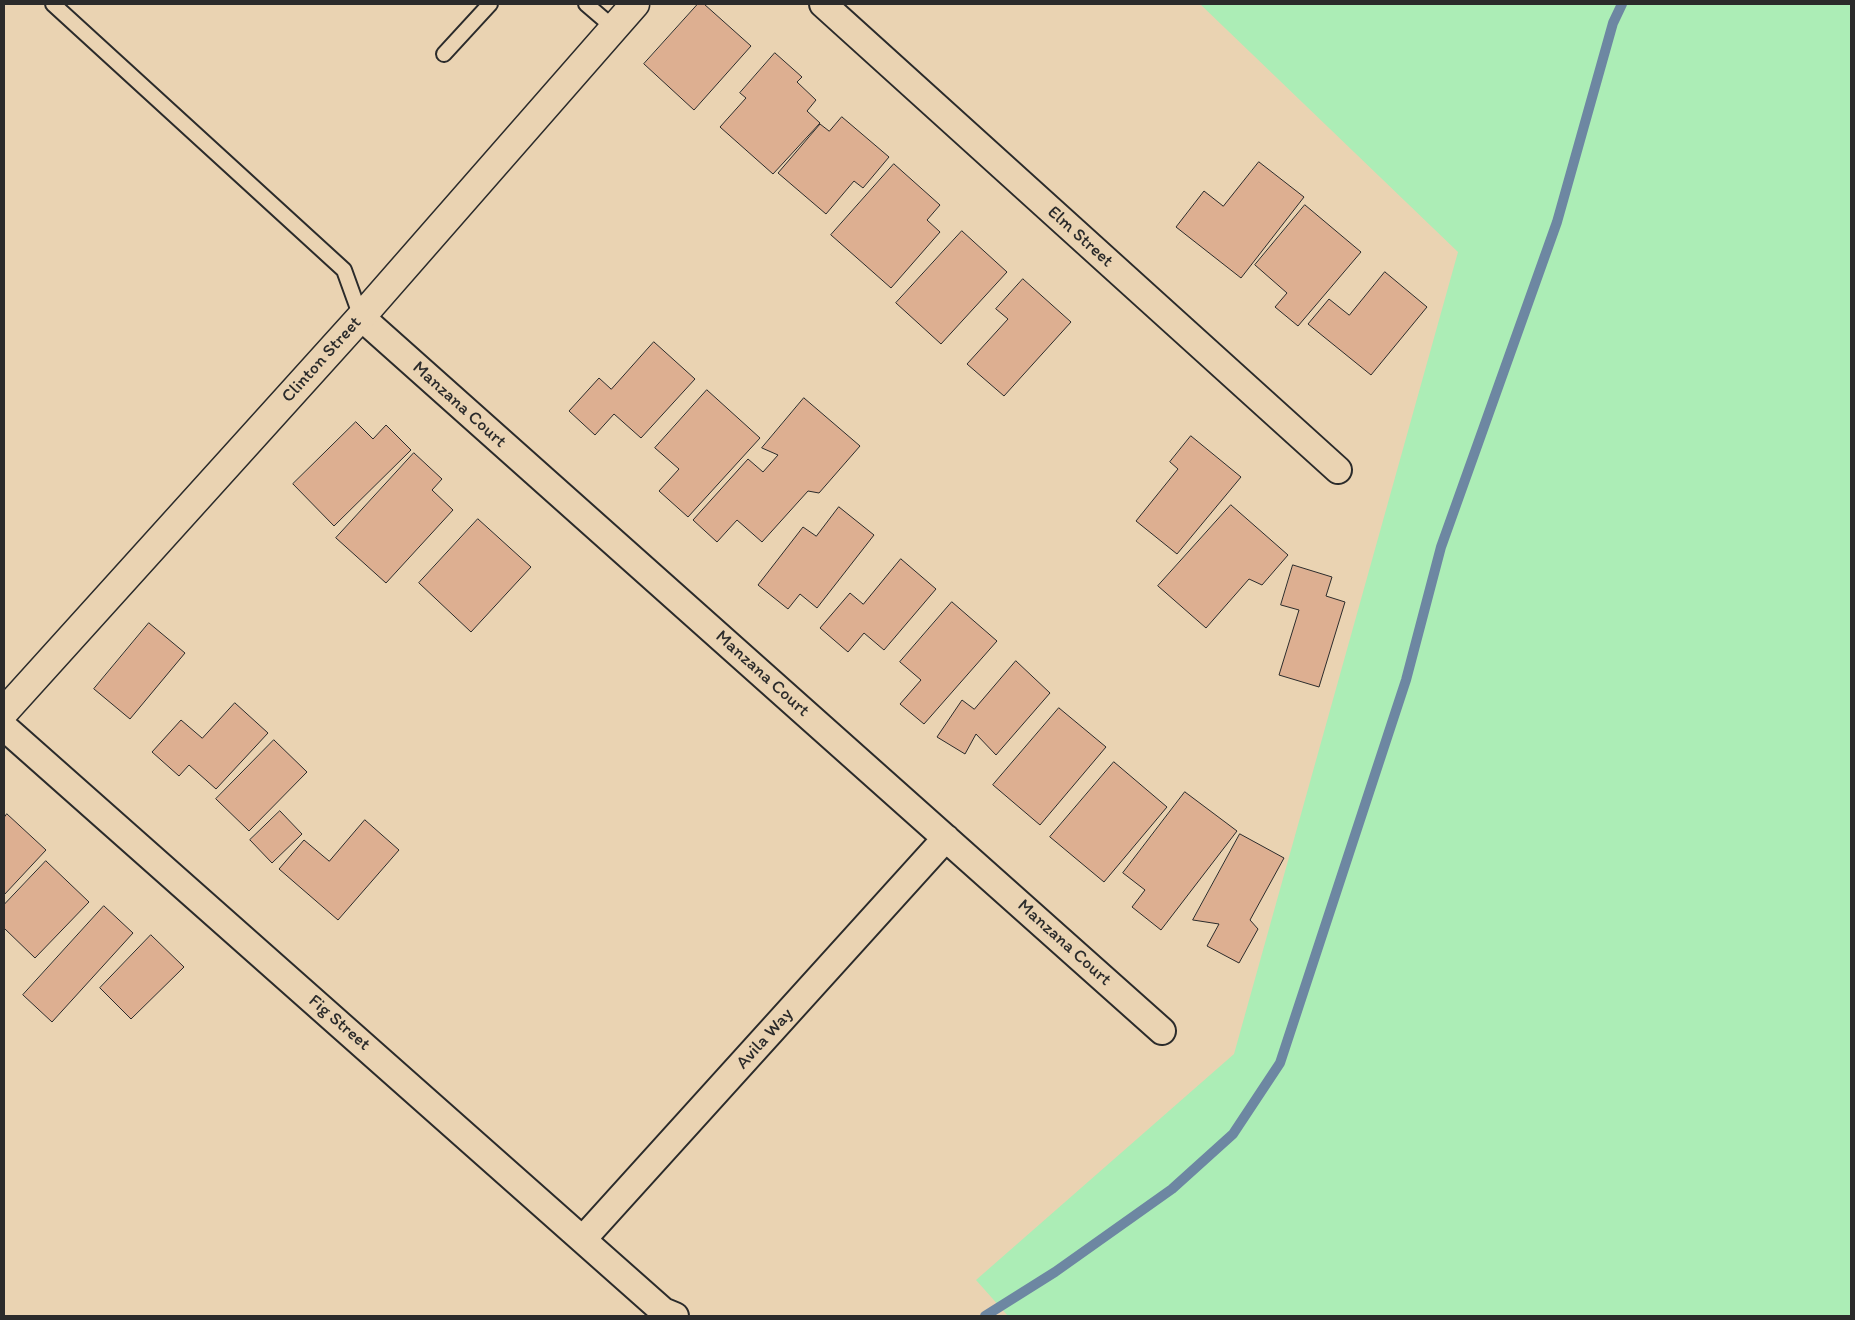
<!DOCTYPE html>
<html>
<head>
<meta charset="utf-8">
<style>
  body { margin:0 }
  #map { position:relative; width:1855px; height:1320px; overflow:hidden; background:#ead3b2; font-family:Itim,sans-serif }
  canvas { display:block }
  .frame { position:absolute; inset:0; border:5px solid #2b2b2b; pointer-events:none }
</style>
</head>
<body>
<div id="map">
<canvas width="1855" height="1320"></canvas>
<div class="frame"></div>
</div>
<script>
const ctx = document.querySelector('canvas').getContext('2d');
ctx.lineJoin = 'round';
function paint(path, color) { ctx.fillStyle = color; ctx.fill(path, 'evenodd'); }
function trace(path, color, width, dash) { ctx.strokeStyle = color; ctx.lineWidth = width; ctx.lineCap = dash ? 'butt' : 'round'; ctx.setLineDash(dash || []); ctx.stroke(path); }
function drawText(font, color, halo, rows, align = 'center') {
  ctx.font = font + ' Itim,sans-serif'; ctx.lineWidth = 4; ctx.setLineDash([]); ctx.textBaseline = 'middle'; ctx.strokeStyle = halo; ctx.fillStyle = color; for (const [text, x, y, turn = 0] of rows) {
    ctx.save(); ctx.translate(x, y); ctx.rotate((+turn || 0) * Math.PI / 180); ctx.textAlign = isNaN(turn) ? turn : align; if (halo) ctx.strokeText(text, 0, 0); ctx.fillText(text, 0, 0); ctx.restore();
  }
}
paint(new Path2D(`
  M1200 4H1851V1316H1008L976 1280 1234 1054 1458 252Z`), '#acedb6');
trace(new Path2D(`
  M985 1316 1055 1272 1172 1189 1233 1134 1280 1063 1406 680 1441 547 1557 222 1613 23 1622 4`), '#6d87a2', 10);
const building = new Path2D(`
  M698 4H704L751 46 694 110 644 64Z
  M775 53 802 77 797 82 816 100 807 111 820 123 773 174 720 127 746 98 740 93Z
  M842 117 889 157 863 188 854 181 826 214 778 173 820 124 829 131Z
  M1259 162 1304 197 1241 278 1176 227 1204 191 1223 206Z
  M894 164 940 205 927 220 940 232 891 288 831 235Z
  M1305 205 1361 252 1298 326 1275 307 1287 293 1255 265Z
  M962 231 1007 272 941 344 896 303Z
  M1385 272 1427 307 1371 375 1308 324 1329 299 1349 315Z
  M1023 279 1071 322 1004 396 967 364 1008 319 996 309Z
  M654 342 695 379 641 438 614 414 595 435 569 411 599 378 611 389Z
  M707 390 760 438 688 517 659 491 679 469 655 448Z
  M804 398 860 446 819 493 808 491 762 542 737 520 717 542 693 520 748 459 763 472 778 455 762 448Z
  M356 422 373 439 386 425 411 450 334 526 293 484Z
  M1191 436 1241 477 1177 554 1136 521 1178 469 1170 462Z
  M414 453 442 479 432 490 453 510 386 583 336 538Z
  M1231 505 1288 555 1262 585 1249 579 1206 628 1158 586Z
  M839 507 874 535 817 608 800 594 788 609 758 585 803 527 816 536Z
  M478 519 531 567 471 632 419 583Z
  M901 559 936 589 884 650 864 633 848 652 820 628 850 593 863 604Z
  M1293 565 1332 577 1326 596 1345 602 1319 687 1279 675 1299 610 1281 605Z
  M952 602 997 641 924 724 900 704 921 680 900 662Z
  M149 623 185 653 130 719 94 689Z
  M1016 661 1050 693 996 755 976 734 965 754 937 737 962 700 974 709Z
  M235 703 268 733 216 789 189 765 179 776 152 752 181 720 202 738Z
  M1059 708 1106 747 1040 825 993 785Z
  M274 740 307 772 249 831 216 799Z
  M1114 762 1167 807 1104 882 1050 837Z
  M1185 792 1237 831 1161 930 1132 907 1145 890 1123 873Z
  M280 811 302 834 272 863 250 840Z
  M7 814 46 850 4 895V818Z
  M365 820 399 850 338 920 279 869 304 840 329 861Z
  M1240 834 1284 858 1250 920 1258 929 1239 963 1207 946 1219 924 1193 920Z
  M46 861 89 902 35 958 4 928V905Z
  M104 906 133 933 52 1022 23 995Z
  M151 935 184 967 131 1019 100 988Z`);
paint(building, '#ddaf91');
trace(building, '#2b2b2b', 1);
const service = new Path2D(`
  M53 4 344 270 361 317
  M586 4 614 28
  M444 54 490 4`);
const minor = new Path2D(`
  M823 4 1338 470
  M361 317 1162 1031
  M4 727 663 1311 675 1316
  M583 1239 946 838`);
const tertiary = new Path2D(`
  M4 712 361 317 635 4`);
trace(service, '#2b2b2b', 18);
trace(minor, '#2b2b2b', 30);
trace(tertiary, '#2b2b2b', 31);
trace(service, '#ead3b2', 14);
trace(minor, '#ead3b2', 26);
trace(tertiary, '#ead3b2', 28);
drawText('18px', '#2b2b2b', '#ead3b2', [
  ["Elm Street",1080,237,42],
  ["Clinton Street",322,360,-48],
  ["Manzana Court",459,405,42],
  ["Manzana Court",762,674,42],
  ["Manzana Court",1064,943,42],
  ["Fig Street",339,1023,41],
  ["Avila Way",765,1039,-48]
]);
</script>
</body>
</html>
